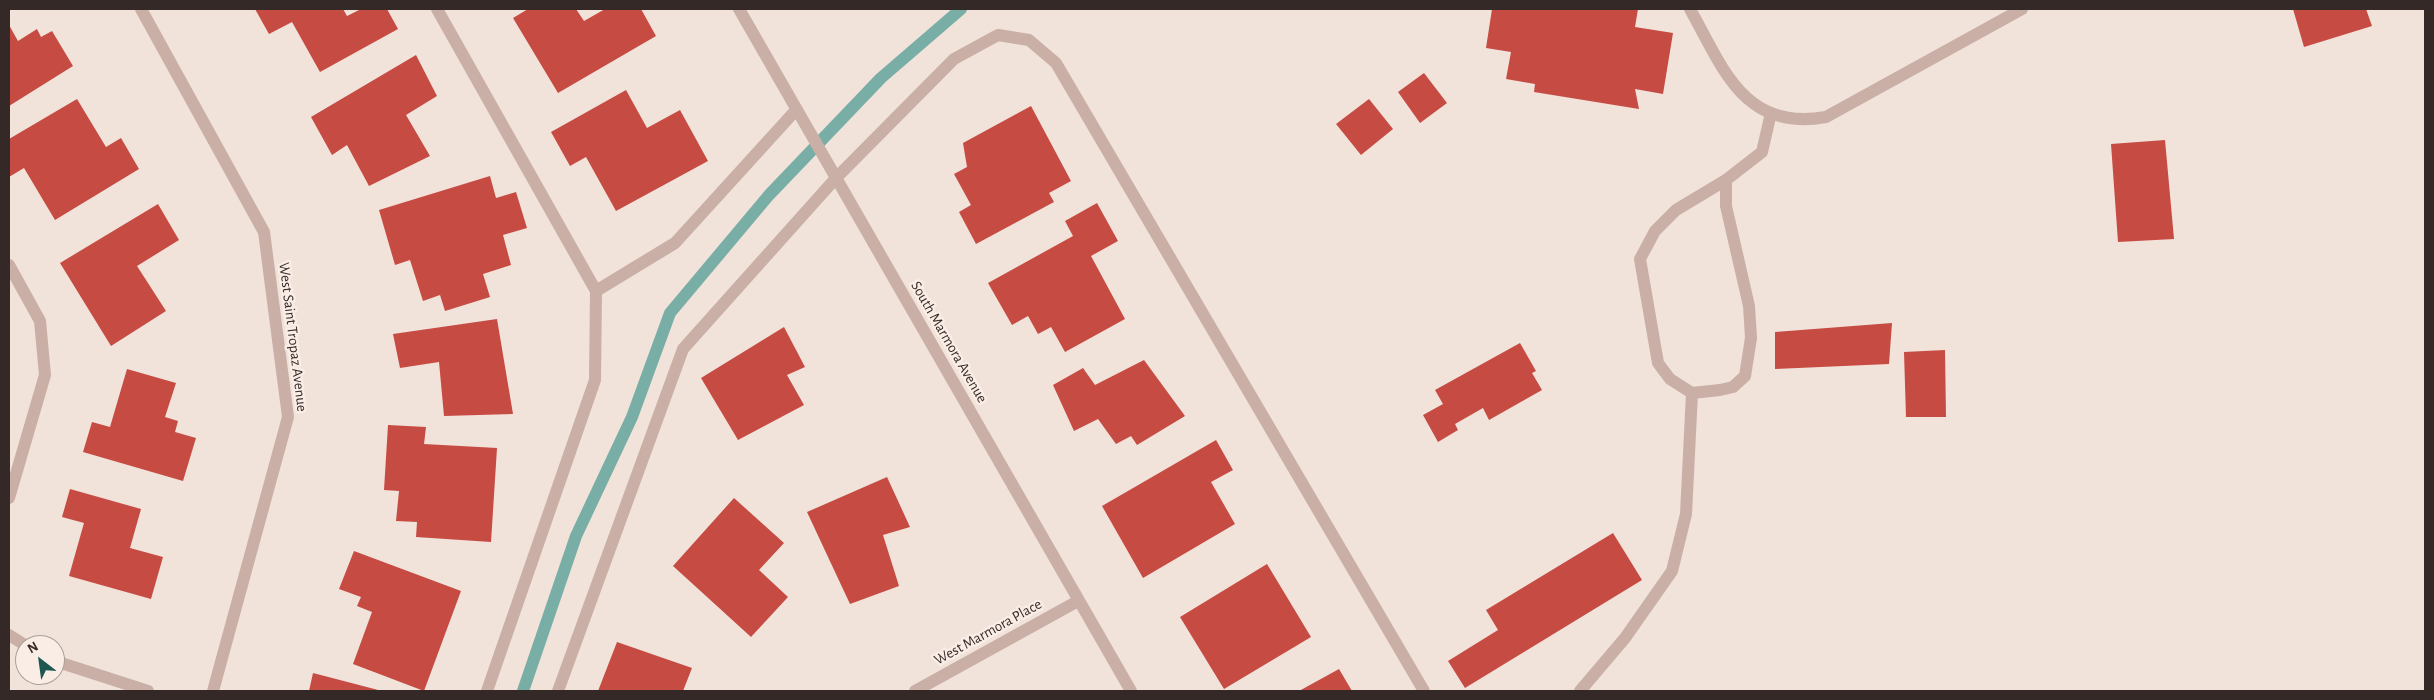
<!DOCTYPE html>
<html>
<head>
<meta charset="utf-8">
<style>
  body { margin:0 }
  #map { position:relative; width:2434px; height:700px; overflow:hidden; background:#f1e2da; font-family:"Alegreya Sans",sans-serif }
  canvas { display:block }
  .frame { position:absolute; inset:0; border:10px solid #352927; pointer-events:none }
  .north { position:absolute; left:15px; top:635px; width:50px; height:50px; box-sizing:border-box; background:#f9ede6; border:1px solid #ab9f9a; border-radius:50%; rotate:330deg; font-size:14px; font-weight:700; line-height:20px; text-align:center; color:#352927 }
  .north::after { content:''; display:block; margin:auto; width:18px; height:22px; background:#1c5750; clip-path:polygon(50% 0,100% 100%,50% 72%,0 100%) }
</style>
</head>
<body>
<div id="map">
<canvas width="2434" height="700"></canvas>
<div class="frame"></div>
<div class="north">N</div>
</div>
<script>
const ctx = document.querySelector('canvas').getContext('2d');
ctx.lineJoin = 'round';
function trace(path, color, width, dash) { ctx.strokeStyle = color; ctx.lineWidth = width; ctx.lineCap = dash ? 'butt' : 'round'; ctx.setLineDash(dash || []); ctx.stroke(path); }
function paint(path, color) { ctx.fillStyle = color; ctx.fill(path, 'evenodd'); }
function drawText(font, color, halo, rows, align = 'center') {
  ctx.font = font + ' "Alegreya Sans",sans-serif'; ctx.lineWidth = 5; ctx.setLineDash([]); ctx.textBaseline = 'middle'; ctx.strokeStyle = halo; ctx.fillStyle = color; for (const [text, x, y, turn = 0] of rows) {
    ctx.save(); ctx.translate(x, y); ctx.rotate((+turn || 0) * Math.PI / 180); ctx.textAlign = isNaN(turn) ? turn : align; if (halo) ctx.strokeText(text, 0, 0); ctx.fillText(text, 0, 0); ctx.restore();
  }
}
trace(new Path2D(`
  M523 691 576 536 632 417 670 313 769 195 881 78 961 9`), '#79aea7', 12);
paint(new Path2D(`
  M255 9H343L347 16 361 9H387L398 29 320 72 292 22 269 34Z
  M528 9H576L584 21 605 9H641L656 36 558 93 513 18Z
  M1492 9H1638L1635 27 1673 33 1663 94 1635 89 1639 109 1534 92 1535 84 1506 79 1511 52 1486 48Z
  M2293 9H2366L2372 26 2304 47Z
  M9 25 18 41 37 29 41 37 52 31 73 66 9 106Z
  M416 55 437 96 406 115 430 156 369 186 347 145 332 155 311 117Z
  M1424 73 1447 103 1420 123 1398 92Z
  M626 90 647 128 680 110 708 161 616 211 586 157 570 166 551 132Z
  M77 99 106 147 121 138 139 169 55 220 24 168 9 177V139Z
  M1369 99 1393 129 1361 155 1336 124Z
  M1031 106 1071 181 1049 193 1054 202 976 244 959 212 971 205 954 174 967 167 963 143Z
  M2165 140 2174 239 2118 242 2111 144Z
  M490 176 496 198 516 192 527 228 503 235 511 265 483 274 490 297 445 311 440 295 423 301 410 260 395 265 379 210Z
  M1097 203 1118 241 1091 256 1125 319 1065 352 1051 327 1038 334 1028 316 1012 325 988 283 1073 236 1065 221Z
  M158 204 179 240 137 266 166 311 111 346 60 263Z
  M497 319 513 414 444 416 439 362 400 368 393 334Z
  M1892 323 1889 364 1775 369V332Z
  M784 327 805 367 787 375 804 405 738 440 701 378Z
  M1520 343 1536 371 1532 373 1542 390 1489 420 1483 408 1455 424 1458 430 1438 442 1423 415 1443 404 1435 390Z
  M1945 350 1946 417H1906L1904 352Z
  M1144 360 1185 416 1137 445 1131 436 1116 444 1098 419 1074 431 1053 385 1083 368 1095 385Z
  M127 369 176 383 165 417 178 421 175 432 196 438 183 481 83 452 92 422 110 427Z
  M388 425 426 427 424 444 497 448 491 542 416 537 417 522 396 521 399 491 384 490Z
  M1216 440 1233 470 1211 482 1235 524 1143 578 1102 506Z
  M887 477 910 527 883 535 899 586 850 604 807 512Z
  M70 489 141 509 130 548 163 557 151 599 69 576 84 523 62 517Z
  M734 498 784 543 759 570 788 597 751 637 673 566Z
  M1613 533 1642 580 1465 688 1448 661 1498 630 1486 610Z
  M354 551 461 591 424 691 353 664 372 612 357 606 361 597 339 589Z
  M1267 564 1311 637 1224 689 1180 617Z
  M617 642 692 668 683 691H598Z
  M1339 669 1352 691H1299Z
  M313 673 382 691H309Z`), '#c64b43');
trace(new Path2D(`
  M141 9 264 232 288 417 213 691
  M437 9 596 291 595 380 487 691
  M739 9 1131 691
  M1690 9C1723 68 1744 132 1826 117L2022 9
  M1726 180V206L1749 306 1751 338 1745 376 1733 387 1720 390 1692 393 1670 379 1658 363 1640 259 1655 231 1676 210 1726 180 1762 152 1771 113
  M9 265 40 321 45 375 9 498
  M596 291 675 243 796 110
  M9 635 25 645
  M55 661 148 691
  M558 691 683 349 836 178 954 59 998 35 1029 40 1056 63 1424 691
  M915 691 1078 601
  M1580 691 1625 638 1672 571 1686 514 1692 393`), '#c9afa6', 12);
drawText('15px', '#352927', '#f9ede6', [
  ["West Saint Tropaz Avenue",293,337,83],
  ["South Marmora Avenue",949,342,60],
  ["West Marmora Place",988,632,-29]
]);
</script>
</body>
</html>
